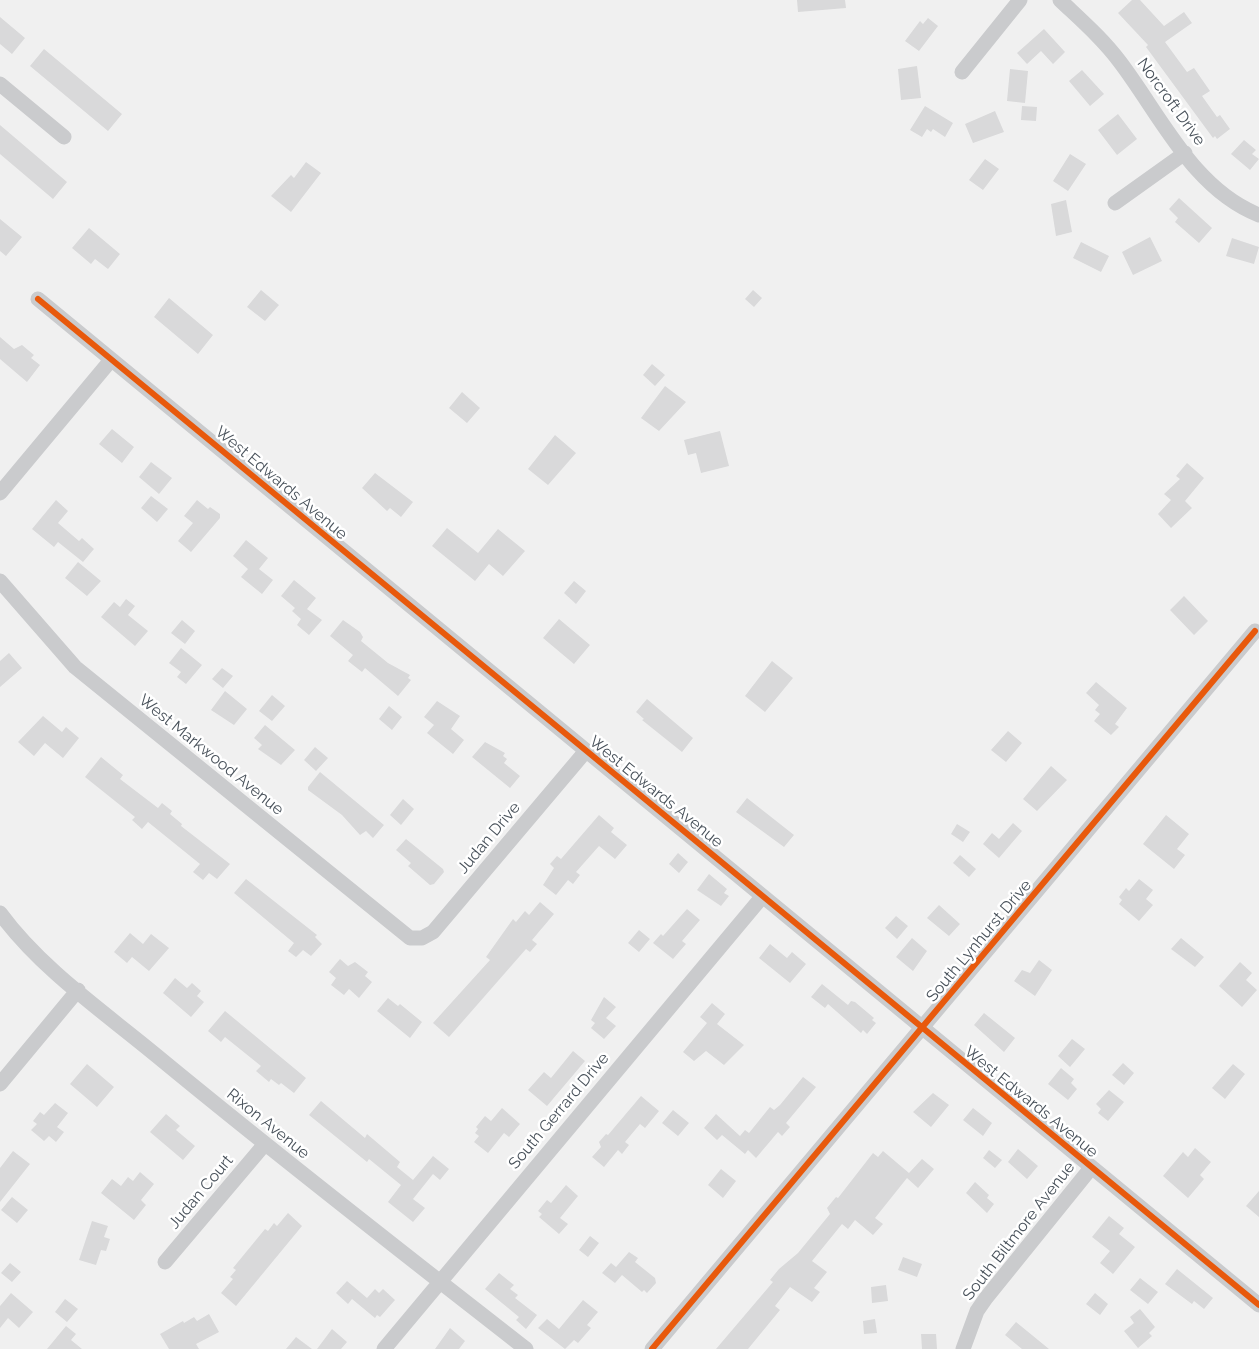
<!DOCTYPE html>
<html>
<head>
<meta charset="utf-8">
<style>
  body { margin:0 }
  canvas { display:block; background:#f0f0f0 }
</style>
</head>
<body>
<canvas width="1259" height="1349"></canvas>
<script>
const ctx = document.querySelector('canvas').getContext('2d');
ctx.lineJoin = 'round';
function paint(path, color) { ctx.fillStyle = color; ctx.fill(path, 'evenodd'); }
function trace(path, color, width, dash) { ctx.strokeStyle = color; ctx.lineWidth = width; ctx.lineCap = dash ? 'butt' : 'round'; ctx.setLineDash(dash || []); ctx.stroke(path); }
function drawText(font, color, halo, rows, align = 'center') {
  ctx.font = font + ' Raleway,sans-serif'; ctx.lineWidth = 5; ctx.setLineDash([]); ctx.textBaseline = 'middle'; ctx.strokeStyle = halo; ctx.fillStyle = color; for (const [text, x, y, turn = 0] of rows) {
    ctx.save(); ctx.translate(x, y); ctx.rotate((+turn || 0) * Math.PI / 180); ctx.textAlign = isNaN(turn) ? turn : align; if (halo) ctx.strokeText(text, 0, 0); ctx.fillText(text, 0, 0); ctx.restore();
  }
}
paint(new Path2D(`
  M797 0H845L846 8 798 12Z
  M1132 0H1140L1164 26 1184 12 1192 23 1165 42 1187 72 1194 68 1210 91 1202 96 1217 117 1220 115 1230 129 1217 139 1215 136 1213 138 1146 47 1148 45 1118 13Z
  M0 17 25 38 12 54 0 44Z
  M928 18 938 26 919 51 905 41 920 21 923 24Z
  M1044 29 1065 52 1053 64 1041 51 1027 64 1017 53Z
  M44 49 122 114 108 131 30 66Z
  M917 66 921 98 901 100 898 69Z
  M1010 69 1028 71 1025 103 1007 101Z
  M1082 70 1104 94 1090 106 1069 81Z
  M925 106 953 123 945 137 933 129 931 132 927 129 922 137 910 130Z
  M1022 106 1037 107 1036 121 1021 120Z
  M995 111 1004 132 973 143 965 124Z
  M1118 114 1137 139 1117 155 1098 130Z
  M0 125 67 182 53 199 0 154Z
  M1244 140 1256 150 1252 154 1259 159 1250 170 1231 154Z
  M1070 154 1086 164 1068 191 1053 181Z
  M985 159 999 169 983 190 969 180Z
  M306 162 321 173 291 212 271 196 291 175 294 178Z
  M1179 198 1212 228 1199 243 1175 222 1178 218 1169 209Z
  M1066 200 1072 232 1056 236 1051 204Z
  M0 219 22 237 6 256 0 251Z
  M89 228 120 254 108 269 95 259 91 264 72 248Z
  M1150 237 1162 261 1133 275 1122 252Z
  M1232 238 1259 247 1254 264 1226 256Z
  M1081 242 1109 256 1101 272 1073 258Z
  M261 290 279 305 265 321 247 307Z
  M753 290 762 298 754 307 745 299Z
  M169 298 213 335 198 354 154 317Z
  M0 337 14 349 22 345 34 355 31 358 40 365 27 382 0 359Z
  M652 364 665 375 655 386 643 375Z
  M665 386 686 402 659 431 641 418Z
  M462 392 480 408 467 423 449 408Z
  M112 429 134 447 122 463 99 444Z
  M720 431 729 466 701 473 696 453 688 455 684 440Z
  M555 435 576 453 548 485 528 469Z
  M151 462 172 478 159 494 139 477Z
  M1187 463 1204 478 1185 501 1192 508 1171 528 1158 514 1171 500 1164 494 1180 479 1176 476Z
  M375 473 413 502 401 517 390 508 387 511 362 488Z
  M151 496 168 509 157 522 141 508Z
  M56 500 68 511 58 523 79 541 82 538 94 549 83 562 58 542 54 547 32 529Z
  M197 500 208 509 210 507 220 514V518L191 552 178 541 193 523 184 516Z
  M447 528 478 553 498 529 525 551 503 576 489 564 475 581 432 546Z
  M246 540 268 558 259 569 273 580 262 594 241 577 248 569 233 556Z
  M78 562 101 581 87 596 65 578Z
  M294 580 316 598 307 609 322 620 309 635 297 625 301 619 292 611 295 608 281 596Z
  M574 581 586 591 576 604 564 593Z
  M1184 596 1208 621 1194 635 1170 610Z
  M126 599 135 606 128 615 148 631 135 646 101 617 114 602 120 607Z
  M559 619 590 645 574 664 543 638Z
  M182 620 195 631 185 644 171 633Z
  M343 620 360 632 363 637 361 641 388 663 410 675 408 678 411 680 398 696 365 668 362 672 348 661 353 655 330 636Z
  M181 648 202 665 186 684 177 677 181 672 169 663Z
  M9 653 22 668 0 687V661Z
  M772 661 793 678 765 712 745 696Z
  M222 668 233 676 223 688 212 679Z
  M1096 682 1127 708 1115 724 1119 727 1111 735 1094 721 1100 714 1095 710 1099 705 1086 693Z
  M225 691 247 709 234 725 211 710Z
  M272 695 285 706 272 721 259 711Z
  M647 699 693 738 682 752 642 720 644 719 636 712Z
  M437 701 460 716 451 729 464 740 453 754 427 733 434 725 424 717Z
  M389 706 402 717 392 730 379 719Z
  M43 716 62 732 66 727 79 738 63 758 45 743 34 756 18 742Z
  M265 725 295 750 281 765 258 749 262 745 254 738Z
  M1008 731 1022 743 1006 762 991 750Z
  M485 742 505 753 503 756 507 759 504 763 520 776 510 788 472 757Z
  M315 747 328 758 316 771 304 760Z
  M101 757 123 775 120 779 158 808 162 803 172 811 170 814 182 824 181 826 230 864 217 879 209 873 203 880 193 872 200 864 148 822 142 829 132 820 135 817 85 777Z
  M1051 766 1067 780 1037 811 1023 799Z
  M320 772 384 825 373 838 366 831 360 835 342 815 308 790V787Z
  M747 798 794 835 784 847 736 812Z
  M403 799 414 809 401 825 390 815Z
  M599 815 614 828 611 832 627 845 615 859 599 846 576 872 580 875 573 884 568 880 556 895 543 885 554 868 550 864 557 856 561 859Z
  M1166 815 1189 834 1177 849 1185 855 1174 869 1143 844Z
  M1013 823 1022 831 999 858 983 844 992 833 999 839Z
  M957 824 970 832 963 842 951 834Z
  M406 839 443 869 444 872 434 884 430 885 408 866 411 863 396 850Z
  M678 853 688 862 679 873 669 864Z
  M960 855 976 869 969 877 953 863Z
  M709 874 727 889 724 893 729 896 721 906 697 890Z
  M246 879 317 935 315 937 322 944 311 956 303 950 296 957 288 951 294 943 234 893Z
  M1139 879 1153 890 1146 899 1153 905 1139 921 1119 904 1122 900 1119 897 1126 888 1129 891Z
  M540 902 554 914 532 940 537 944 530 952 526 949 449 1037 433 1023 490 960 486 957 513 919 516 922 525 911 529 915Z
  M939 905 960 924 949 936 927 918Z
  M687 909 700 920 682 941 686 944 673 959 653 943 661 934 663 936Z
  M896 916 908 926 897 939 885 928Z
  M639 930 650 939 639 952 628 943Z
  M130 933 143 944 151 934 169 948 149 971 132 957 127 963 114 952Z
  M912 938 927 951 913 971 896 957Z
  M1181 938 1204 957 1195 967 1171 949Z
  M770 944 787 958 792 952 806 964 790 983 759 958Z
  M340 959 348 966 355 962 368 972 365 976 372 982 359 998 349 989 344 995 331 985 336 978 329 972Z
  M1039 960 1052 970 1035 996 1014 981 1022 970 1030 973Z
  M1240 962 1252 973 1246 980 1257 990 1242 1007 1219 986Z
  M175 978 187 988 192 983 201 991 197 996 204 1002 191 1017 163 993Z
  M822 984 848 1005 851 1001 855 1002 874 1018 872 1020 876 1023 867 1034 863 1030 861 1033 828 1004 825 1008 811 997Z
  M604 997 616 1007 606 1018 616 1026 604 1039 591 1028 595 1023 591 1020Z
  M388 998 398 1006 400 1004 422 1022 410 1038 377 1011Z
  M712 1003 725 1014 717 1024 744 1045 724 1065 706 1051 694 1061 683 1052 707 1023 700 1017Z
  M225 1011 306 1078 294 1093 281 1083 279 1085 271 1079 269 1082 256 1071 261 1066 225 1037 221 1042 208 1031Z
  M984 1013 1015 1038 1004 1052 974 1025Z
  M1072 1039 1085 1049 1070 1067 1058 1056Z
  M573 1051 585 1061 547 1106 528 1090 544 1072 551 1078Z
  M1123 1063 1134 1073 1124 1085 1112 1075Z
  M87 1064 114 1087 97 1107 70 1084Z
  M1233 1064 1245 1074 1225 1099 1212 1088Z
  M1061 1068 1074 1079 1071 1083 1077 1089 1068 1100 1048 1084Z
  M803 1077 816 1087 786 1123 790 1127 782 1136 778 1132 756 1158 748 1150 745 1154 722 1135 717 1140 704 1128 716 1114 740 1136 745 1130 749 1133 770 1107 774 1110 780 1105Z
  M1109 1090 1124 1102 1108 1121 1098 1113 1101 1109 1096 1104Z
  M933 1093 949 1105 931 1127 913 1112Z
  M641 1096 659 1111 645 1128 640 1124 625 1142 629 1145 622 1154 618 1150 604 1167 592 1157 601 1147 599 1142 606 1134 608 1135Z
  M321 1101 365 1138 367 1134 400 1162 397 1167 413 1180 433 1156 449 1169 440 1180 433 1174 413 1199 425 1208 413 1222 388 1202 401 1185 369 1159 367 1162 309 1115Z
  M55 1103 68 1113 57 1127 64 1132 56 1142 49 1136 44 1141 31 1130 37 1124 33 1121 40 1112 44 1115Z
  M502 1108 520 1124 509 1137 504 1133 488 1153 474 1142 479 1136 475 1133 478 1129 476 1127 485 1116 491 1121Z
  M973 1108 992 1123 983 1136 963 1120Z
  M673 1110 689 1123 678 1136 662 1123Z
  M166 1114 180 1126 176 1130 195 1146 183 1160 150 1132Z
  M1195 1148 1211 1162 1200 1175 1204 1179 1188 1198 1163 1176 1183 1152 1188 1157Z
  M1018 1149 1038 1166 1027 1179 1008 1162Z
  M989 1150 1002 1160 995 1168 983 1158Z
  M13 1151 30 1164 0 1202V1168Z
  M883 1151 909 1173 922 1159 934 1169 918 1188 907 1178 875 1218 883 1224 873 1235 855 1220 848 1229 842 1224 812 1261 827 1272 814 1288 820 1292 812 1302 790 1287 775 1306 780 1310 748 1349H716L773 1282 770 1280 779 1269 798 1253 830 1214 827 1208 836 1197 838 1198 873 1153 878 1157Z
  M721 1169 736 1181 723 1198 708 1185Z
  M140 1172 154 1184 141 1200 146 1205 134 1220 101 1193 112 1179 121 1186 128 1177 133 1181Z
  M975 1182 989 1195 987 1198 994 1204 987 1213 966 1193Z
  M566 1185 578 1196 560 1218 568 1224 559 1234 539 1217 542 1214 538 1211 547 1200 551 1203Z
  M1259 1191V1217L1246 1206Z
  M12 1197 28 1210 17 1223 1 1210Z
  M288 1213 302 1226 236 1306 221 1293 233 1279 230 1277 236 1270 233 1268 265 1229 268 1231 274 1223 277 1226Z
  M1109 1216 1124 1228 1119 1234 1135 1247 1113 1274 1100 1263 1110 1251 1092 1237Z
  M92 1221 108 1226 104 1237 110 1239 106 1251 101 1250 96 1265 79 1260Z
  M590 1236 599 1243 588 1257 579 1250Z
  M629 1252 638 1258 635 1262 655 1278 656 1283 647 1293 644 1290 642 1292 622 1275 615 1283 602 1273 611 1263 616 1267Z
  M903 1257 922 1264 917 1277 898 1270Z
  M10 1263 21 1272 12 1282 1 1273Z
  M1177 1269 1213 1298 1204 1309 1194 1301 1192 1304 1165 1284Z
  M499 1273 514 1285 510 1289 518 1295 515 1298 537 1315 526 1329 516 1320 519 1317 485 1289Z
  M1140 1278 1158 1292 1148 1304 1130 1290Z
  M347 1281 367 1298 375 1289 379 1293 383 1289 395 1300 380 1317 377 1315 375 1318 352 1299 348 1304 336 1293Z
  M886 1285 888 1301 872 1303 871 1287Z
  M11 1293 33 1312 19 1328 8 1318 0 1328V1306Z
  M1095 1293 1108 1304 1100 1315 1086 1304Z
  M65 1299 78 1309 67 1322 55 1312Z
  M583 1300 598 1312 587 1325 591 1328 578 1343 574 1340 565 1349 538 1328 547 1319 559 1329Z
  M1140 1309 1155 1327 1149 1333 1152 1336 1138 1348 1124 1331 1134 1323 1130 1317Z
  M209 1314 219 1332 196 1344 199 1349H169L160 1334 183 1321 184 1323 194 1317 197 1321Z
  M875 1319 877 1333 864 1334 863 1321Z
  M1016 1322 1049 1349H1022L1005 1335Z
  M66 1326 76 1334 71 1340 82 1349H47Z
  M450 1328 465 1341 459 1349H435Z
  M332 1329 347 1342 341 1349H317Z
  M921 1334H936L937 1349H922Z
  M296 1337 312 1349H286Z`), '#d9d9da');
trace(new Path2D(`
  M1060 0C1081 20 1103 39 1120 62 1161 116 1193 189 1259 215
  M962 72 1020 0
  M0 84 64 137
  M1115 203 1185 153
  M38 299 1259 1305
  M0 493 111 360
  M0 581 75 667 410 938H422L433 932 585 752
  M0 913C41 969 104 1012 157 1056 278 1156 402 1252 526 1349
  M0 1084 78 990
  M165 1262 264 1145
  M384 1349 762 897
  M652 1349 1255 631
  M963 1349 977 1311 986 1298 1091 1168`), '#cacbcd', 15);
trace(new Path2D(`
  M38 299 1259 1305
  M652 1349 1255 631`), '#e8590c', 6);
drawText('16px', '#48515a', '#fff', [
  ["Norcroft Drive",1171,102,54],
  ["West Edwards Avenue",281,483,40],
  ["West Markwood Avenue",211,755,39],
  ["West Edwards Avenue",656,792,39],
  ["Judan Drive",489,838,-50],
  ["South Lynhurst Drive",979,941,-50],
  ["West Edwards Avenue",1031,1102,39],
  ["South Gerrard Drive",559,1111,-50],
  ["Rixon Avenue",268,1124,39],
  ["Judan Court",201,1192,-50],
  ["South Biltmore Avenue",1019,1231,-52]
]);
</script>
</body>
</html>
